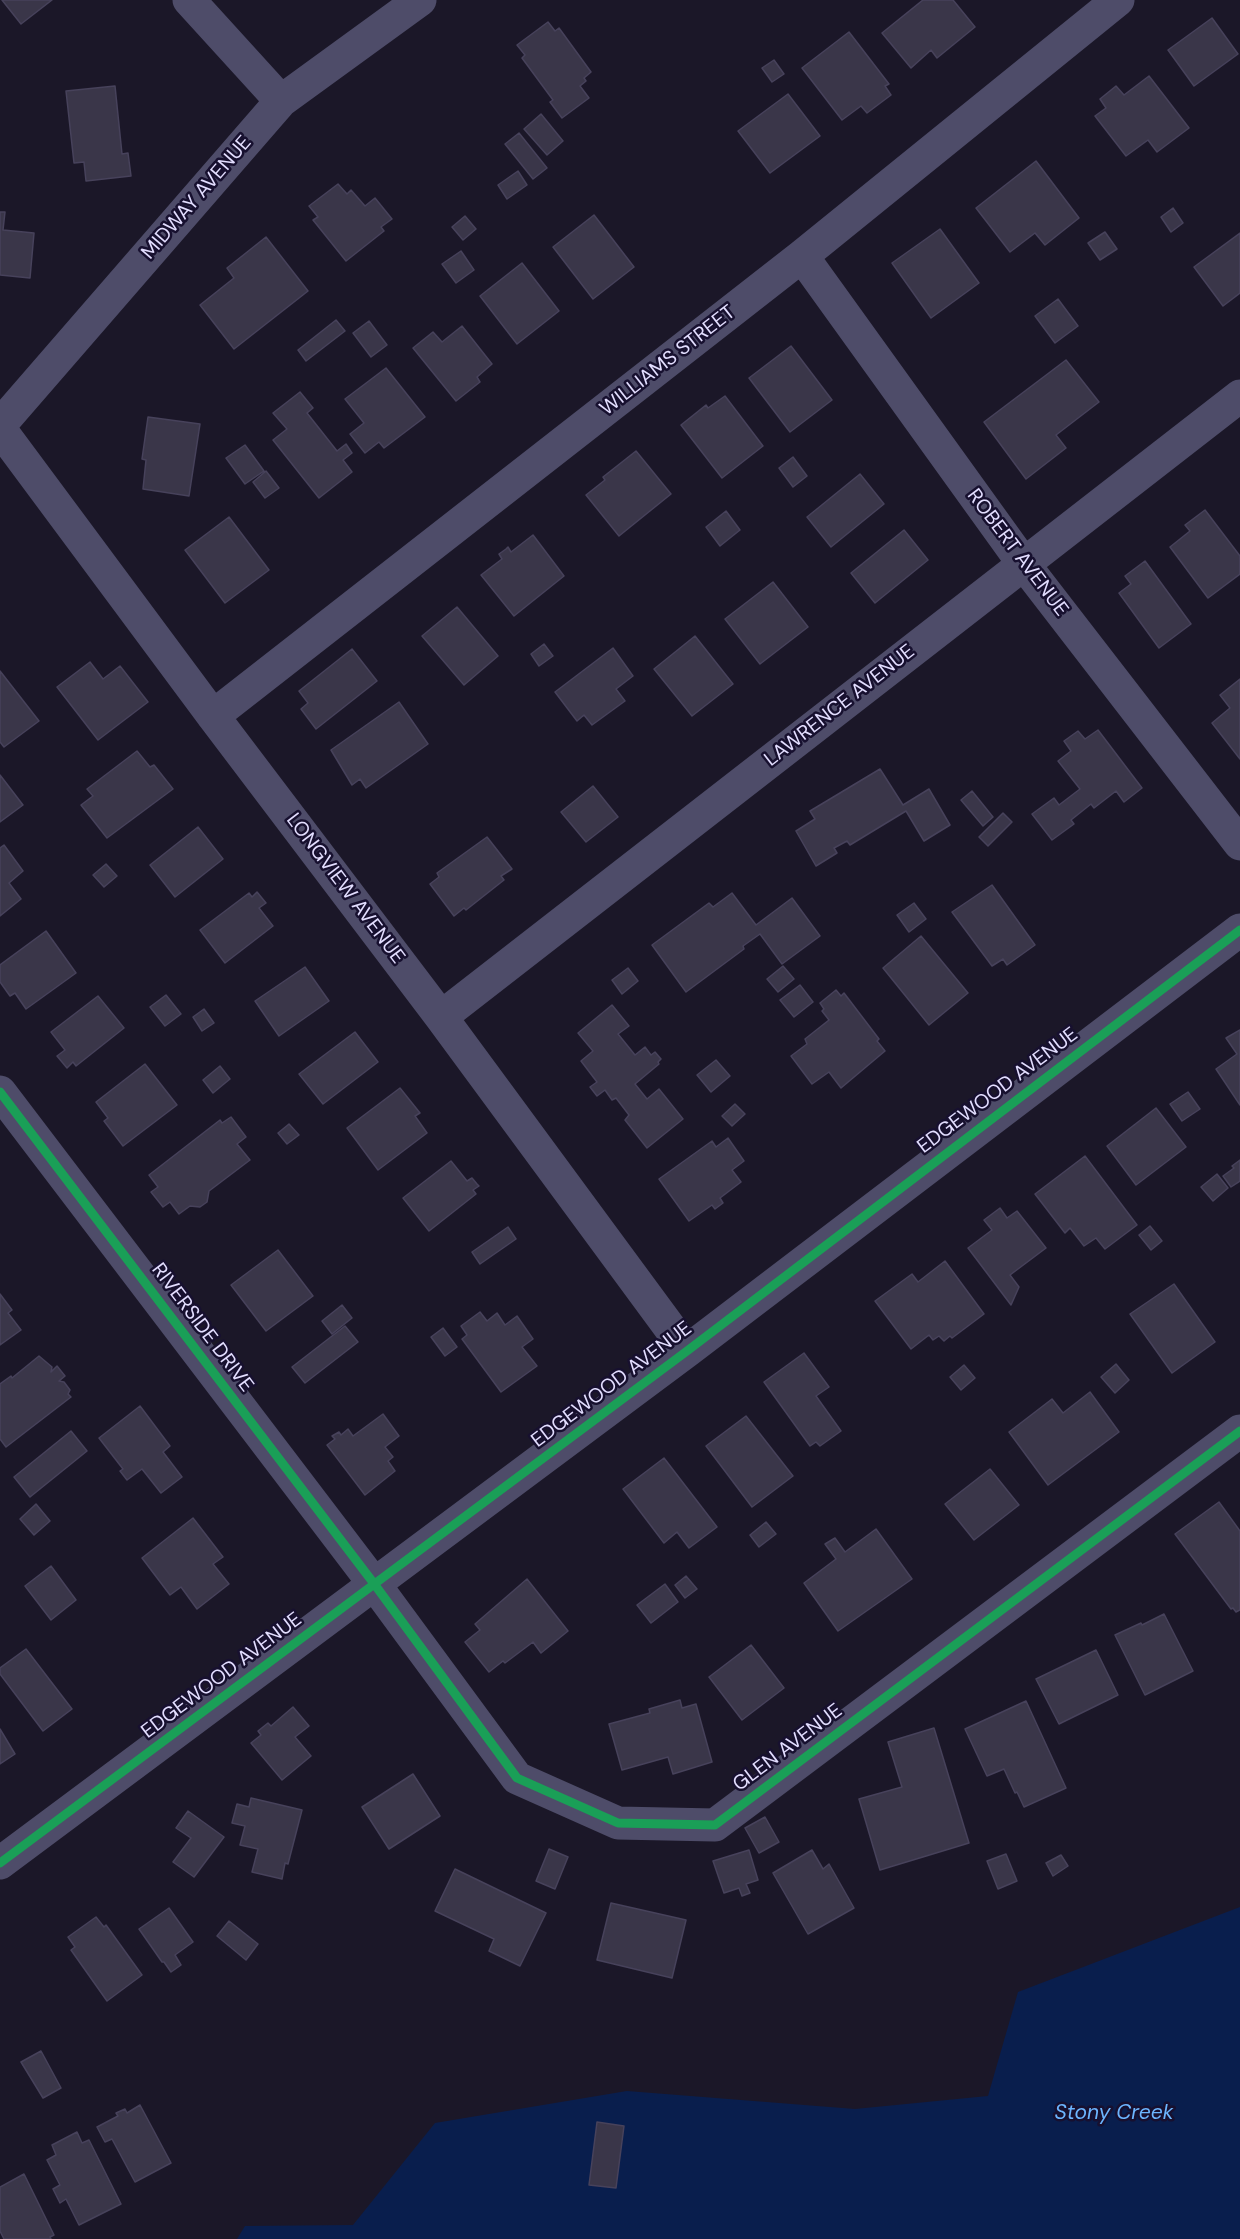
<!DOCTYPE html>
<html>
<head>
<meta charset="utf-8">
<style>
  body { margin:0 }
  canvas { display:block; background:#1b1728 }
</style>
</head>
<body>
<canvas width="1240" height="2239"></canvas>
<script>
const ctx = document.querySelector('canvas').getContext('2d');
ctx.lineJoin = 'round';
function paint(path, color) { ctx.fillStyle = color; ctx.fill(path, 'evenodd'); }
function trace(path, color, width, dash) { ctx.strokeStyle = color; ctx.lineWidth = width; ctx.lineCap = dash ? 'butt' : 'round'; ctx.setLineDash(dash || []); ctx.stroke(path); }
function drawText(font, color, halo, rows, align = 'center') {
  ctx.font = font + ' "DM Sans",sans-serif'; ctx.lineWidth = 5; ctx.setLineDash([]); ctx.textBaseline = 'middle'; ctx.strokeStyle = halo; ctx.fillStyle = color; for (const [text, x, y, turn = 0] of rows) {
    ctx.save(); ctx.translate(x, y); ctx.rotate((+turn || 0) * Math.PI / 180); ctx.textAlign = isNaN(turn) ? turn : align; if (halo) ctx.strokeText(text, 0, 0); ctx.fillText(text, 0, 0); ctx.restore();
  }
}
paint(new Path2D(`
  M1240 1907V2239H237L245 2226 353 2225 435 2123 627 2091 855 2109 988 2096 1018 1992Z`), '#091e4d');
const building = new Path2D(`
  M2 0H52L21 24Z
  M923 0H953L975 27 937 58 931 50 911 68 882 33Z
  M1212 18 1238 54 1194 86 1168 50Z
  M548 22 555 31 559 28 591 72 584 78 586 81 580 86 589 98 562 118 550 102 553 100 522 58 525 55 517 45Z
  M849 32 889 84 885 86 891 95 867 113 861 106 842 120 802 68Z
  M774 60 784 74 772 82 762 68Z
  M1149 76 1189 128 1157 152 1148 140 1126 156 1095 116 1106 108 1100 99 1116 86 1124 95Z
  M115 86 122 154 128 153 131 176 86 181 84 162 74 163 66 91Z
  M788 94 820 136 770 173 738 131Z
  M541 114 563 141 547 155 524 129Z
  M519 133 547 168 533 179 505 144Z
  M1036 161 1079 218 1045 245 1035 233 1010 252 976 208Z
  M518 171 527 185 507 199 498 185Z
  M338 184 347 194 351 190 365 206 375 198 392 219 381 227 384 231 346 261 313 220 318 217 309 206Z
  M1173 208 1183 223 1171 232 1161 217Z
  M0 212H5L3 230 34 233 30 278 0 275Z
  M594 215 634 267 593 299 553 247Z
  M465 216 476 229 463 240 452 227Z
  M940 229 979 283 931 318 892 263Z
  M1105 232 1117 249 1100 260 1088 243Z
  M1240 233V293L1223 306 1194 267Z
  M266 237 308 291 234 349 200 305 234 278 227 268Z
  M461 251 474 270 456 283 442 264Z
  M522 263 559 311 517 344 480 296Z
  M1058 299 1078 326 1055 343 1035 316Z
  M336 320 345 331 306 361 298 350Z
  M369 321 387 345 371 357 353 333Z
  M462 326 492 364 477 377 480 382 456 401 413 348 433 332 442 342Z
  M791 346 832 400 790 432 749 378Z
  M1066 360 1099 402 1056 435 1066 448 1026 479 984 422Z
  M386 368 425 417 384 448 379 442 365 453 350 434 364 423 345 399Z
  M300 392 313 408 307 413 337 451 346 444 352 453 343 460 352 472 319 498 273 440 287 429 273 413Z
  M725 396 763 446 722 478 681 425 706 405 708 408Z
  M148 417 200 424 189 496 143 489 146 460 142 459Z
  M245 445 264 471 245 484 226 458Z
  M636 451 671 494 619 536 586 495 605 480 603 477Z
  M793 457 807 476 793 487 779 468Z
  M266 471 279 488 265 498 253 482Z
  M860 474 884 504 831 547 807 517Z
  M1205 510 1240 556V574L1208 598 1170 547 1190 531 1185 525Z
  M726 511 740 530 720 546 706 527Z
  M229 517 269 570 225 603 185 550Z
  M904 530 928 560 875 603 851 573Z
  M533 535 564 576 514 616 481 575 502 559 499 554 506 549 508 547 511 552Z
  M1145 561 1191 624 1159 648 1119 593 1131 584 1125 576Z
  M773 582 808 627 760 664 725 619Z
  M457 607 498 656 464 685 422 636Z
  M695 636 733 684 692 716 654 669Z
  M544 644 553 656 539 666 531 654Z
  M613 648 633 676 616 689 625 701 592 725 584 715 577 721 555 692Z
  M352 649 377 681 316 729 301 709 308 703 299 691Z
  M90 662 103 679 120 666 148 702 98 740 57 687Z
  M0 671 39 721 4 747 0 742Z
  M1240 679V759L1212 723 1230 708 1220 695Z
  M399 702 428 744 366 788 360 779 352 785 331 750Z
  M1098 730 1142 788 1124 802 1116 791 1094 808 1091 804 1071 820 1074 824 1052 840 1032 814 1054 798 1059 805 1080 789 1058 761 1071 751 1064 741 1078 731 1085 739Z
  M137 751 150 767 154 765 173 789 107 838 81 805 93 796 87 789Z
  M880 769 903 805 929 789 950 825 924 841 906 811 850 845 847 841 834 848 837 853 816 866 796 831 815 819 810 811Z
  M0 775 23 805 0 822Z
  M593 786 618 817 586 842 561 812Z
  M972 791 993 817 983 826 961 800Z
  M1003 813 1012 822 988 846 979 837Z
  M198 827 223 859 175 897 150 865Z
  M487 837 512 869 501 876 504 880 466 910 464 908 454 916 430 884 439 877 437 873Z
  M4 845 23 871 9 883 21 899 0 916V848Z
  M106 864 117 876 104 887 93 875Z
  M992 885 1035 945 1007 965 1003 959 992 966 952 912Z
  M257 892 266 903 259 908 273 926 225 963 200 930 249 893 252 897Z
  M732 893 756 925 792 898 820 936 782 964 760 934 743 946 744 949 686 992 652 945 709 903 713 907Z
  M914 903 926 919 909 932 897 915Z
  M46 931 76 973 26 1009 15 993 10 996 0 982V965Z
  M921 936 968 993 929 1025 883 968Z
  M783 966 794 979 778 992 767 979Z
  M305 967 329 1001 279 1036 255 1001Z
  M628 968 638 981 622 994 612 980Z
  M800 985 813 1002 794 1017 780 1000Z
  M836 990 841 996 844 993 879 1039 877 1041 885 1051 841 1088 829 1072 812 1084 791 1056 807 1044 805 1039 829 1020 822 1011 824 1009 820 1003Z
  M166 995 181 1014 165 1026 150 1007Z
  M98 996 124 1028 76 1066 73 1062 67 1068 57 1056 65 1050 51 1032Z
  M612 1005 629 1026 618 1034 635 1055 645 1047 651 1055 655 1052 661 1059 658 1062 659 1064 635 1084 647 1099 659 1089 683 1119 647 1148 625 1120 629 1115 616 1098 612 1100 605 1090 597 1096 590 1087 597 1082 581 1061 593 1051 578 1033Z
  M204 1009 214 1023 202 1031 193 1017Z
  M1240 1030V1105L1216 1069 1237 1054 1226 1038Z
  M355 1032 378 1062 323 1104 299 1074Z
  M716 1060 730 1076 711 1092 697 1075Z
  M145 1064 177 1105 123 1146 104 1121 108 1118 96 1102Z
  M220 1066 230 1079 213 1093 203 1080Z
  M400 1088 420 1113 415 1116 427 1133 378 1170 347 1128Z
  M1188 1092 1200 1109 1182 1121 1170 1104Z
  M735 1104 745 1114 732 1126 722 1116Z
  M1156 1108 1186 1147 1136 1185 1107 1146Z
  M231 1117 246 1137 237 1144 250 1160 209 1191 207 1202 200 1207 190 1206 179 1214 170 1202 163 1207 151 1192 158 1187 149 1175 220 1120 222 1123Z
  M289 1124 299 1135 287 1144 278 1133Z
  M728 1138 744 1161 732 1170 741 1182 720 1198 723 1203 715 1209 712 1205 689 1221 659 1179 712 1141 716 1147Z
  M1085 1156 1137 1225 1105 1249 1096 1238 1084 1246 1070 1228 1065 1233 1035 1194Z
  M1240 1160V1181L1231 1187 1223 1176 1234 1168 1232 1166Z
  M451 1161 467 1181 472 1178 477 1184 479 1186 473 1190 476 1194 429 1231 403 1198Z
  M1217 1174 1228 1188 1213 1201 1201 1187Z
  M1000 1208 1007 1218 1017 1211 1046 1248 1010 1275 1019 1287 1011 1305 968 1248 992 1230 984 1220Z
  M1150 1226 1162 1241 1151 1250 1139 1235Z
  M508 1227 516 1239 480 1264 472 1252Z
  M278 1250 313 1296 266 1331 231 1285Z
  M945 1261 984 1314 952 1338 950 1336 944 1341 939 1336 933 1340 929 1335 911 1349 875 1301 912 1274 918 1282Z
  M1174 1284 1215 1342 1172 1373 1130 1314Z
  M0 1294 12 1310 8 1313 21 1330 0 1345Z
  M342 1305 352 1318 332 1334 322 1321Z
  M480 1312 487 1321 497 1313 505 1325 517 1316 533 1339 522 1347 537 1366 501 1392 462 1339 467 1335 461 1326Z
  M345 1326 358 1342 305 1383 292 1367Z
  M443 1328 457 1347 445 1356 431 1337Z
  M804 1353 829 1387 816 1396 841 1431 820 1446 816 1442 810 1446 764 1382Z
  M39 1356 52 1367 51 1372 57 1366 65 1376 59 1381 64 1382 70 1390 68 1394 71 1397 6 1447 0 1439V1384L11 1376 12 1378Z
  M1116 1364 1129 1380 1115 1393 1101 1377Z
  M964 1365 975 1378 961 1390 950 1377Z
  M1090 1392 1119 1432 1048 1485 1009 1432 1052 1399 1063 1413Z
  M140 1406 170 1446 163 1452 182 1477 161 1493 142 1469 127 1480 120 1471 123 1469 99 1438Z
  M383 1414 399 1436 385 1447 393 1457 388 1461 395 1471 365 1495 327 1445 335 1439 332 1436 339 1432 341 1435 348 1429 353 1436Z
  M746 1416 793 1476 752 1507 706 1446Z
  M71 1431 87 1451 30 1497 14 1477Z
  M664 1458 717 1527 689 1548 677 1532 664 1543 623 1489Z
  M990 1469 1019 1505 974 1540 945 1504Z
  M1219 1502 1240 1531V1610L1236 1612 1233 1608 1231 1609 1175 1534Z
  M36 1504 50 1521 34 1535 20 1519Z
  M193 1518 223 1557 213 1564 229 1584 197 1609 181 1587 170 1595 142 1558Z
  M766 1522 776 1534 759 1547 750 1535Z
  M876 1529 912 1579 838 1631 804 1583 836 1559 825 1544 835 1538 845 1552Z
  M51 1566 76 1600 51 1620 25 1586Z
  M686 1576 697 1589 685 1598 675 1585Z
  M527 1579 568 1631 541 1653 533 1642 505 1663 503 1661 489 1672 465 1642 480 1630 475 1624Z
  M665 1584 678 1602 651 1623 637 1605Z
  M1164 1614 1193 1671 1145 1695 1115 1635 1141 1623 1142 1625Z
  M751 1645 784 1688 742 1720 709 1677Z
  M26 1649 72 1709 43 1731 0 1674V1668Z
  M1096 1650 1118 1695 1059 1724 1036 1679Z
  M680 1700 682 1708 696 1704 712 1762 673 1774 668 1757 622 1770 609 1724 650 1713 649 1709Z
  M1026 1701 1066 1788 1024 1807 1017 1792 1015 1793 1004 1769 987 1776 965 1729Z
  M293 1707 309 1726 295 1737 311 1756 282 1780 251 1743 261 1735 258 1731 268 1723 271 1726Z
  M934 1728 969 1843 880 1870 859 1799 902 1787 888 1742Z
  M0 1729 15 1754 0 1764Z
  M413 1774 440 1816 389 1849 362 1807Z
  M251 1798 302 1810 288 1864 285 1863 282 1879 252 1872 258 1849 240 1845 245 1826 232 1823 237 1804 249 1807Z
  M188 1811 224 1837 194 1877 173 1862 191 1838 176 1828Z
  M765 1817 779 1842 759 1853 745 1828Z
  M549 1849 568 1857 555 1889 536 1881Z
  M749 1850 758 1880 746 1884 750 1893 742 1896 739 1888 724 1893 713 1861Z
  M812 1850 823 1869 829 1864 854 1908 808 1934 773 1873Z
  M1006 1854 1017 1881 998 1889 987 1861Z
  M1061 1855 1068 1866 1053 1876 1046 1863Z
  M455 1869 546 1913 520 1966 489 1951 494 1939 435 1911Z
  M611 1903 686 1920 672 1978 597 1960Z
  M169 1908 193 1942 175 1955 181 1965 171 1972 164 1962H162L139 1929Z
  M96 1917 104 1927 106 1925 142 1975 107 2001 71 1950 75 1947 68 1937Z
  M229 1921 258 1944 246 1960 217 1936Z
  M41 2051 61 2088 43 2098 21 2062Z
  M140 2105 171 2163 135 2182 112 2139 105 2142 97 2127 118 2116 116 2113 125 2109 127 2113Z
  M597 2122 624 2126 616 2188 589 2185Z
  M77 2132 82 2143 89 2140 121 2204 79 2225 66 2199 60 2203 53 2189 60 2185 47 2160 56 2155 52 2145Z
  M24 2174 54 2235 50 2237 51 2239H4L0 2231V2187Z`);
paint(building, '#3a3649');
trace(building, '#47425b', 1.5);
trace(new Path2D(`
  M189 0 281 101
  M802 256 1023 563 1240 844
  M0 425 281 101 420 0
  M0 429 213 716 441 1017 687 1351
  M213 716 802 256 1118 0
  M441 1017 1240 396
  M0 1092 375 1585 517 1778 618 1823 715 1825 1240 1431
  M0 1863 687 1351 1240 930`), '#4e4c69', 33);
trace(new Path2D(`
  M0 1092 375 1585 517 1778 618 1823 715 1825 1240 1431
  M0 1863 687 1351 1240 930`), '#1a9f57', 9);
drawText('20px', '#e3deff', '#17102f', [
  ["MIDWAY AVENUE",197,198,-49],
  ["WILLIAMS STREET",668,361,-38],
  ["ROBERT AVENUE",1017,553,53],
  ["LAWRENCE AVENUE",840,706,-38],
  ["LONGVIEW AVENUE",345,889,53],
  ["EDGEWOOD AVENUE",998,1091,-37],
  ["RIVERSIDE DRIVE",202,1328,53],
  ["EDGEWOOD AVENUE",612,1385,-37],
  ["EDGEWOOD AVENUE",222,1676,-37],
  ["GLEN AVENUE",788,1748,-37]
]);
drawText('italic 21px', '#6cb5ff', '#17102f', [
  ["Stony Creek",1114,2113]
]);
</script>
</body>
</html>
